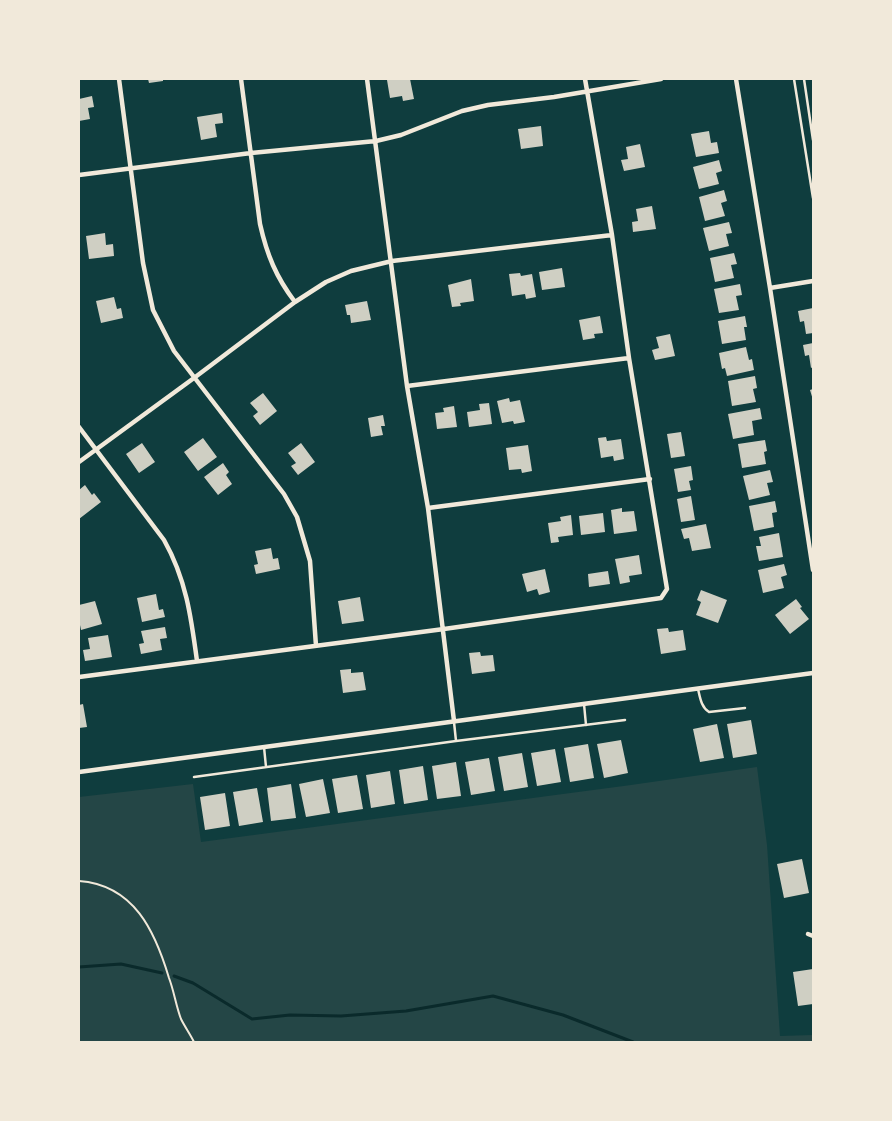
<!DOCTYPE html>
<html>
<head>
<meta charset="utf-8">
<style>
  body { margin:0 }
  #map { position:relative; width:892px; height:1121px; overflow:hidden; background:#0f3d3e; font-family:"Public Sans",sans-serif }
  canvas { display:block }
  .frame { position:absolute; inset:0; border:80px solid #f1e9da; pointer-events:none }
</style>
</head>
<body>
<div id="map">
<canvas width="892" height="1121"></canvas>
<div class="frame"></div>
</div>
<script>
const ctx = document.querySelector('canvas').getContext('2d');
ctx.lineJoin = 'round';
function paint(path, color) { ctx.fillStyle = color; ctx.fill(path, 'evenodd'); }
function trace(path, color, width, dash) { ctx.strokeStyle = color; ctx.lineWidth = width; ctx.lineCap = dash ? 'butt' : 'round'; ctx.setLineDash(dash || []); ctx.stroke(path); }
paint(new Path2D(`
  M757 767 767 845 780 1036 813 1035V1042H79V797L193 784 201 842 631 785Z`), '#244646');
trace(new Path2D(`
  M79 967 121 964 162 973
  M174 976 193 983 252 1019 290 1015 341 1016 406 1011 493 996 563 1015 633 1042`), '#0a2a2b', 3);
paint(new Path2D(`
  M148 79H163V81L149 83Z
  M394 79H410L414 99 403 101 402 96 390 98 387 80Z
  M92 96 94 107 88 108 90 119 79 121V99Z
  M222 113 223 123 215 124 217 137 201 140 197 117Z
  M541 126 543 146 521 149 518 129Z
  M709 131 711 143 717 142 719 153 696 157 691 134Z
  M640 144 645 167 624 171 621 160 628 159 626 147Z
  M719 160 722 171 716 173 719 184 699 189 693 167Z
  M724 190 727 201 721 203 725 216 705 221 699 197Z
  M652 206 656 229 633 232 632 222 638 221 636 209Z
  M729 222 732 233 726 234 729 246 709 251 703 228Z
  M105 233 106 245 113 244 114 256 89 259 86 236Z
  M734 253 737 264 731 265 734 278 715 282 710 258Z
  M562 268 565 287 542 290 539 272Z
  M520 273 521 276 532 274 536 297 526 299 525 294 512 296 509 274Z
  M471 279 474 301 460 303 461 306 452 307 448 285Z
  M740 284 742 295 736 296 739 310 719 313 714 289Z
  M114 297 117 309 121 308 123 318 101 323 96 301Z
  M367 301 371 320 351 323 350 315H347L345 305Z
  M813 308V333L806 334 804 321 800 322 798 311Z
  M600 316 603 333 594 334 595 338 583 340 579 320Z
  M745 316 747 327H744L746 340 722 344 718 321Z
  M670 334 675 356 655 360 652 350 659 348 656 337Z
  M813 343V367L811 368 809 355 805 356 803 345Z
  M746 347 749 360 752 359 754 370 727 376 725 368 722 369 719 353Z
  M755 376 757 388 753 389 756 402 732 406 728 381Z
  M813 389V400L810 390Z
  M263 393 277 411 260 425 253 416 258 412 250 403Z
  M509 398 510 402 520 400 525 422 514 424 513 421 502 423 497 401Z
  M489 403 492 424 469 427 467 412 480 410 479 404Z
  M454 406 457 427 437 429 435 413 444 412 443 408Z
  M760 408 762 419 752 421 754 435 733 439 728 414Z
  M383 415 385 426H381L383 435 371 437 368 418Z
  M681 432 685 456 671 458 667 434Z
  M606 437 607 441 621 439 624 459 614 461 613 456 601 458 598 438Z
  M203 438 217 457 198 471 184 452Z
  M765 440 767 451 764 452 766 464 742 468 738 444Z
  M142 443 155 462 139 473 126 454Z
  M301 443 315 462 298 475 291 466 296 463 288 453Z
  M528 445 532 471 522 473 521 469 509 470 506 448Z
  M223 463 229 472 226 475 232 484 218 495 204 477Z
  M691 466 693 480 689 481 691 490 678 492 674 469Z
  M770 470 773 482 767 483 770 495 749 500 743 476Z
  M85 485 92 495 94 493 101 502 79 519V490Z
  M691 496 695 520 681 522 677 499Z
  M775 501 777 512 772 513 774 527 754 531 749 506Z
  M622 508V512L634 511 637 531 614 534 611 510Z
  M603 513 605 532 581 535 579 516Z
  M571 515 573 535 558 537 559 542 551 543 548 523 561 521 560 517Z
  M706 524 711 548 692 551 689 538 684 539 681 529Z
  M779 533 783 557 759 561 756 546H761L759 537Z
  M271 548 273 559 278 558 280 569 256 574 254 565 258 564 255 551Z
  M639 555 642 574 629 576 630 582 620 584 615 559Z
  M784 564 787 575 781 577 784 588 763 593 758 570Z
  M545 569 550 592 539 595 537 589 527 592 522 574Z
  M608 571 610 584 589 587 588 574Z
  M701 590 727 600 718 623 696 615 701 602 697 600Z
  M156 594 159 610 163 609 165 617 142 622 137 598Z
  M360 597 364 621 342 624 338 601Z
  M796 599 802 607 800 608 809 619 790 634 775 615Z
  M95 601 102 624 81 630 79 620V605Z
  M165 627 167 638 160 639 162 650 141 654 139 644 144 643 141 631Z
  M668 628 669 632 683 630 686 650 661 654 657 629Z
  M108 635 112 657 85 661 83 650 90 649 88 638Z
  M480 652 481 656 493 655 495 671 472 674 469 653Z
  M351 669V673L363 672 366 690 343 693 340 670Z
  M83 704 87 727 79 728V705Z
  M751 720 757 754 733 758 727 724Z
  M717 724 724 758 700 762 693 729Z
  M621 740 628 773 604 778 597 744Z
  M588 744 594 778 570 782 564 748Z
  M555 749 561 782 537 786 531 753Z
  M522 753 528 787 504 791 498 757Z
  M489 758 495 791 471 795 465 762Z
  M456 762 461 796 437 799 432 766Z
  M423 766 428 800 404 804 399 770Z
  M390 771 395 804 371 808 366 775Z
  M357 775 363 809 338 813 332 779Z
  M323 779 330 813 306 817 299 784Z
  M291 784 296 818 271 821 267 788Z
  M257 788 263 822 239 826 233 792Z
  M225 793 230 826 205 830 200 797Z
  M802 859 809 893 784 898 777 864Z
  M813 969V1004L798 1006 793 972Z`), '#cfcfc3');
trace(new Path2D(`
  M79 881C134 885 155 931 169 978 174 991 176 1006 181 1019 185 1027 190 1034 194 1042`), '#f1e9da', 2);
trace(new Path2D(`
  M794 79 813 198
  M804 79 813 140
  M698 689C700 697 701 707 709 712L745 708
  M584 704 586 725
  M456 741 625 720
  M264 747 266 767
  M194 777 456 741 454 722`), '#f1e9da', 2.5);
trace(new Path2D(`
  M119 79 143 263 153 310 174 351 284 494 297 517 310 561 316 646
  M241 79 260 224C267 255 276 277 295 302
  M367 79 407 386 428 508 454 721
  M736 79 770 288 813 570
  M79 175 251 153 376 141 401 135 462 111 488 105 554 97 661 79
  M770 288 813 281
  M407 386 629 358
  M79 427 164 540C186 579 191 616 197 661
  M79 462 194 378 295 302 326 282 351 271 392 261 612 235
  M428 508 650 479
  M79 677 444 629 661 598 667 589 629 358 612 235 585 79
  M79 772 813 673
  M808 934 813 936`), '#f1e9da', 4.5);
</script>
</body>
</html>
